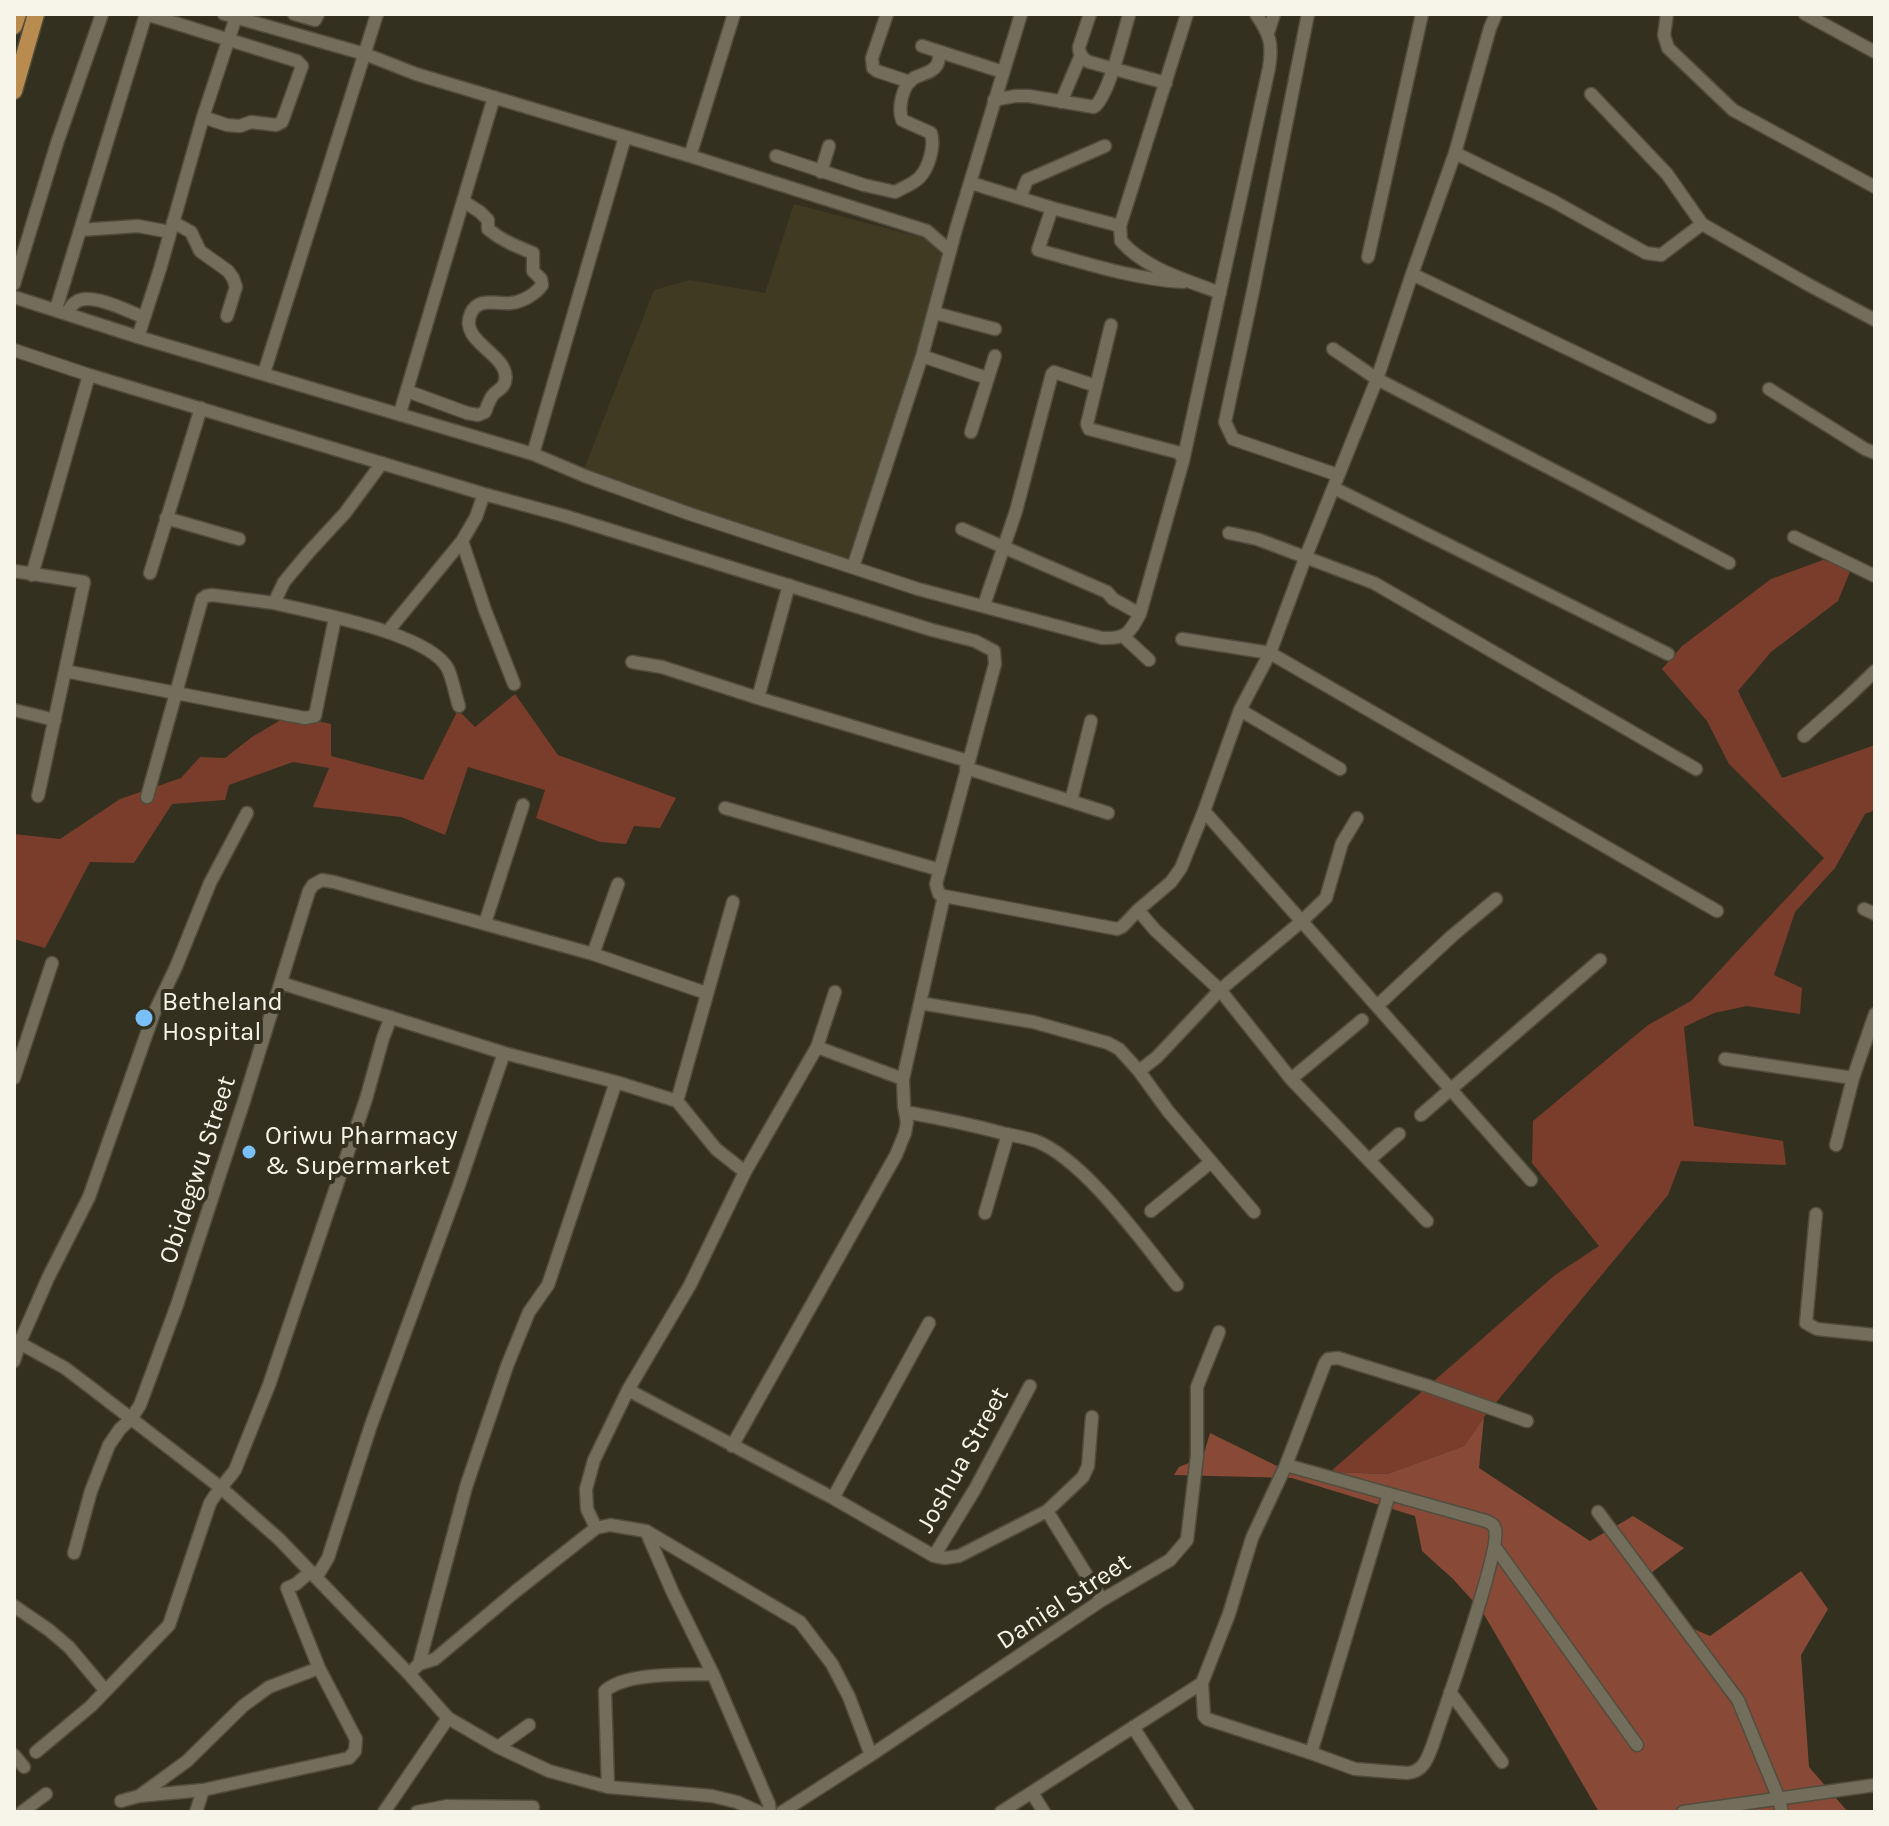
<!DOCTYPE html>
<html>
<head>
<meta charset="utf-8">
<style>
  body { margin:0 }
  #map { position:relative; width:1889px; height:1826px; overflow:hidden; background:#34301f; font-family:Karla,sans-serif }
  canvas { display:block }
  .frame { position:absolute; inset:0; border:16px solid #f7f5ea; pointer-events:none }
</style>
</head>
<body>
<div id="map">
<canvas width="1889" height="1826"></canvas>
<div class="frame"></div>
</div>
<script>
const ctx = document.querySelector('canvas').getContext('2d');
ctx.lineJoin = 'round';
function paint(path, color) { ctx.fillStyle = color; ctx.fill(path, 'evenodd'); }
function trace(path, color, width, dash) { ctx.strokeStyle = color; ctx.lineWidth = width; ctx.lineCap = dash ? 'butt' : 'round'; ctx.setLineDash(dash || []); ctx.stroke(path); }
function drawText(font, color, halo, rows, align = 'center') {
  ctx.font = font + ' Karla,sans-serif'; ctx.lineWidth = 8; ctx.setLineDash([]); ctx.textBaseline = 'middle'; ctx.strokeStyle = halo; ctx.fillStyle = color; for (const [text, x, y, turn = 0] of rows) {
    ctx.save(); ctx.translate(x, y); ctx.rotate((+turn || 0) * Math.PI / 180); ctx.textAlign = isNaN(turn) ? turn : align; if (halo) ctx.strokeText(text, 0, 0); ctx.fillText(text, 0, 0); ctx.restore();
  }
}
paint(new Path2D(`
  M794 204 927 239 942 252 941 272 897 420 846 562 831 564 672 515 579 482 654 290 690 280 765 293Z`), '#403a22');
paint(new Path2D(`
  M1823 560 1851 569 1838 601 1771 652 1738 691 1782 778 1875 745V810L1865 814 1835 868 1795 912 1774 975 1802 988 1800 1014 1747 1006 1714 1013 1684 1027 1694 1126 1783 1141 1786 1165 1681 1161 1668 1195 1484 1417 1464 1446 1387 1474 1330 1472 1555 1275 1599 1246 1532 1163 1533 1121 1648 1025 1691 1001 1824 858 1729 764 1707 721 1662 669 1682 646 1771 579Z
  M515 694 558 755 676 798 660 828 634 826 626 844 600 842 536 818 545 790 468 767 445 835 401 817 313 807 329 768 293 762 229 785 225 800 172 804 134 863 90 862 45 948 14 939V834L60 839 120 799 181 778 200 757 225 758 252 737 289 715 331 724V756L423 780 458 710 475 727Z`), '#7a3d2b');
paint(new Path2D(`
  M1484 1417 1479 1468 1590 1541 1633 1516 1684 1548 1651 1573 1687 1626 1710 1636 1801 1571 1828 1609 1801 1655 1809 1767 1848 1812H1599L1482 1611 1453 1579 1422 1551 1415 1516 1292 1478 1174 1475 1179 1467 1203 1457 1210 1433 1277 1466 1330 1472 1387 1474 1464 1446Z`), '#894937');
const minor = new Path2D(`
  M146 14 297 61 302 66 282 122 276 125 251 122 240 126 227 125 203 117
  M224 14 365 54 416 74 690 156 927 231 950 251
  M294 14 315 20 318 14
  M887 14 872 58 873 68 877 71 910 82
  M1090 14 1079 47C1079 54 1083 59 1089 62L1166 83
  M1308 14 1253 291 1225 422 1233 439 1338 475
  M1667 14 1664 35 1668 48 1733 110 1875 187
  M1805 14 1875 52
  M1268 33 1274 14
  M922 46 1003 72
  M1591 94 1667 174 1702 224 1809 285 1875 320
  M994 100 1015 96H1029L1094 107C1109 96 1123 35 1129 15
  M1061 102 1081 55
  M1455 153 1553 201 1646 253 1661 255 1702 224
  M690 156 734 14
  M776 156 864 185 895 192C902 188 913 184 919 178 929 168 935 146 931 133L902 120C898 108 902 85 914 78 921 74 932 73 937 65 939 61 939 57 940 52
  M821 172 829 146
  M971 183 1052 208 1120 226 1121 241C1145 269 1187 280 1220 293
  M1020 198 1027 180 1105 146
  M1052 208 1038 250C1086 263 1133 279 1183 282
  M173 222 191 232 200 251 228 271 233 278 236 287 227 316
  M1120 226 1187 14
  M80 230 138 226 170 232
  M1368 257 1422 14
  M1412 274 1710 417
  M14 284 57 143 102 14
  M14 297 138 337 533 454 585 476 690 514 918 589 1102 638C1126 639 1129 634 1140 614L1183 461 1180 453 1089 429 1087 424 1111 325
  M56 309 146 14
  M67 313C70 308 73 302 80 300 96 295 128 311 143 317
  M935 313 995 329
  M138 337 160 269 203 117 236 17
  M1333 349 1377 379 1588 488 1729 563
  M14 350 89 375 484 494 565 516 932 630 975 641 994 651 995 664 936 884 939 894 944 896 903 1079 904 1106 907 1122 905 1133 896 1155 732 1446
  M922 356 987 378
  M264 373 377 14
  M1769 389 1865 449 1875 453
  M407 391 467 413 478 415 485 412C487 407 489 400 493 395 497 390 503 389 505 382 512 354 457 343 471 313 479 296 497 305 511 303 522 302 536 294 542 285L541 279 533 271V253C516 246 502 241 488 229V220L480 212 463 201
  M400 413 494 97
  M971 432 995 356
  M533 454 625 137
  M1183 461 1269 68C1273 43 1270 35 1256 14
  M1334 488 1668 654
  M166 518 239 539
  M962 529 1107 592 1113 599 1140 614
  M1229 533 1257 539 1374 583 1696 769
  M1794 537 1875 576
  M462 541 485 610 514 684
  M853 567 922 356 956 229 1021 14
  M14 571 84 582 65 671 176 693 202 599 206 596 212 595 274 603 284 582 309 552 345 513 382 463
  M150 573 201 408
  M32 575 89 375
  M274 603C314 613 430 633 448 669 453 680 455 694 459 706
  M984 605 1016 511 1052 374 1054 372 1096 386
  M388 631 462 541 476 517 484 494
  M1123 636 1149 660
  M1182 639 1270 653 1717 911
  M632 662 662 667 758 698 968 761
  M758 698 789 585
  M14 710 55 720
  M1240 710 1340 769
  M1804 736 1848 697 1875 671
  M966 768 1108 813
  M38 796 65 671
  M147 797 176 693 305 718 315 716 335 618
  M1071 801 1091 721
  M725 808 940 870
  M1204 811 1531 1180
  M944 896 1117 929 1122 927 1138 910 1155 930 1220 990 1291 1079 1427 1221
  M1864 909 1875 914
  M1138 910 1171 882 1181 868 1204 811 1240 710 1270 653 1306 556 1377 379 1412 274 1455 153 1490 28 1496 14
  M485 923 523 805
  M593 954 618 884
  M281 983 504 1053 616 1082 677 1101 716 1149 745 1172
  M920 1003 1033 1022 1108 1043 1119 1049 1139 1071 1157 1057 1220 990 1302 921 1326 898 1342 843 1357 818
  M1377 1006 1452 936 1496 899
  M817 1047 903 1079
  M1725 1059 1853 1078
  M1139 1071 1168 1111 1254 1212
  M14 1078 52 963
  M1291 1079 1362 1020
  M677 1101 733 902
  M905 1112C939 1118 973 1125 1006 1134 1016 1136 1027 1138 1036 1141 1085 1160 1144 1244 1177 1285
  M1421 1115 1600 960
  M1836 1145 1853 1078 1875 1014
  M1369 1160 1399 1134
  M1151 1211 1211 1162
  M985 1213 1008 1134
  M1816 1214 1806 1323 1817 1329 1875 1335
  M14 1340 65 1368 90 1387 220 1487 279 1539 409 1674 448 1718 498 1747 549 1771 608 1787 712 1796 737 1802 759 1812
  M14 1361 20 1342 48 1278 89 1197 154 1013 176 967 210 883 247 813
  M628 1390 833 1498 934 1556 945 1558 959 1556 1047 1511
  M1092 1417 1088 1466 1083 1477 1047 1511 1102 1600
  M1286 1465 1486 1521C1490 1523 1494 1524 1495 1529 1502 1549 1443 1713 1433 1744 1428 1757 1424 1772 1407 1773L1355 1769 1311 1753
  M1389 1494 1311 1753 1207 1719 1204 1716 1202 1683 1229 1614 1252 1538 1286 1465 1325 1363 1328 1359 1338 1358 1428 1386 1527 1421
  M833 1498 929 1323
  M1598 1512 1738 1700 1779 1799 1782 1812
  M596 1528 587 1509 586 1489 594 1460 628 1390 690 1285 745 1172 817 1047 835 992
  M646 1531 673 1593 713 1674 769 1804 770 1812
  M1495 1547 1637 1745
  M74 1553 91 1491 109 1445 120 1429 131 1419 140 1405 177 1305 244 1101 309 891 313 885 322 880 334 882 593 954 706 993
  M934 1556 975 1489 1030 1386
  M14 1606 49 1630 69 1647 105 1690
  M419 1664 466 1487 507 1366 529 1312 548 1285 616 1082
  M409 1674 419 1664 435 1659 516 1591 596 1528 610 1525 646 1531 800 1622 832 1664 849 1697 871 1755
  M1450 1692 1502 1762
  M1133 1727 1188 1812
  M498 1747 529 1725
  M36 1752 91 1706 169 1625 210 1503C217 1491 227 1481 235 1470L269 1385 366 1099 383 1038 391 1017
  M14 1755 24 1767
  M608 1787 605 1691C626 1672 684 1675 713 1674
  M1032 1793 1044 1812
  M139 1796 187 1761 243 1706 269 1687 319 1668 287 1588 296 1584 310 1572 319 1573 328 1558 371 1425 458 1188 504 1053
  M121 1801 139 1796 203 1790 349 1758 355 1751 356 1739 319 1668
  M22 1812 46 1794
  M196 1812 203 1790
  M384 1812 448 1718
  M417 1812 447 1806 533 1807
  M782 1812 871 1755 1102 1600 1170 1560 1187 1540 1197 1456V1387L1219 1332
  M1001 1812 1202 1683
  M1683 1812 1875 1785`);
const major = new Path2D(`
  M14 26 18 14
  M14 91 36 14`);
trace(minor, '#514d3e', 15);
trace(major, '#514d3e', 19);
trace(minor, '#726e5b', 12);
trace(major, '#b98b4e', 16);
for (const [x, y, r, color] of [
  [144,1018,10,"#79bff8"],
  [249,1152,8,"#79bff8"]
]) { const dot = new Path2D(); dot.arc(x, y, r, 0, 2 * Math.PI); ctx.fillStyle = color; ctx.fill(dot); trace(dot, '#34301f', 3); }
drawText('26px', '#f7f5ea', '#34301f', [
  ["Betheland",162,1003],
  ["Hospital",162,1033],
  ["Oriwu Pharmacy",265,1137],
  ["& Supermarket",265,1167]
], 'left');
drawText('26px', '#f7f5ea', '#34301f', [
  ["Obidegwu Street",198,1170,-72],
  ["Joshua Street",963,1460,-61],
  ["Daniel Street",1064,1602,-33]
]);
</script>
</body>
</html>
